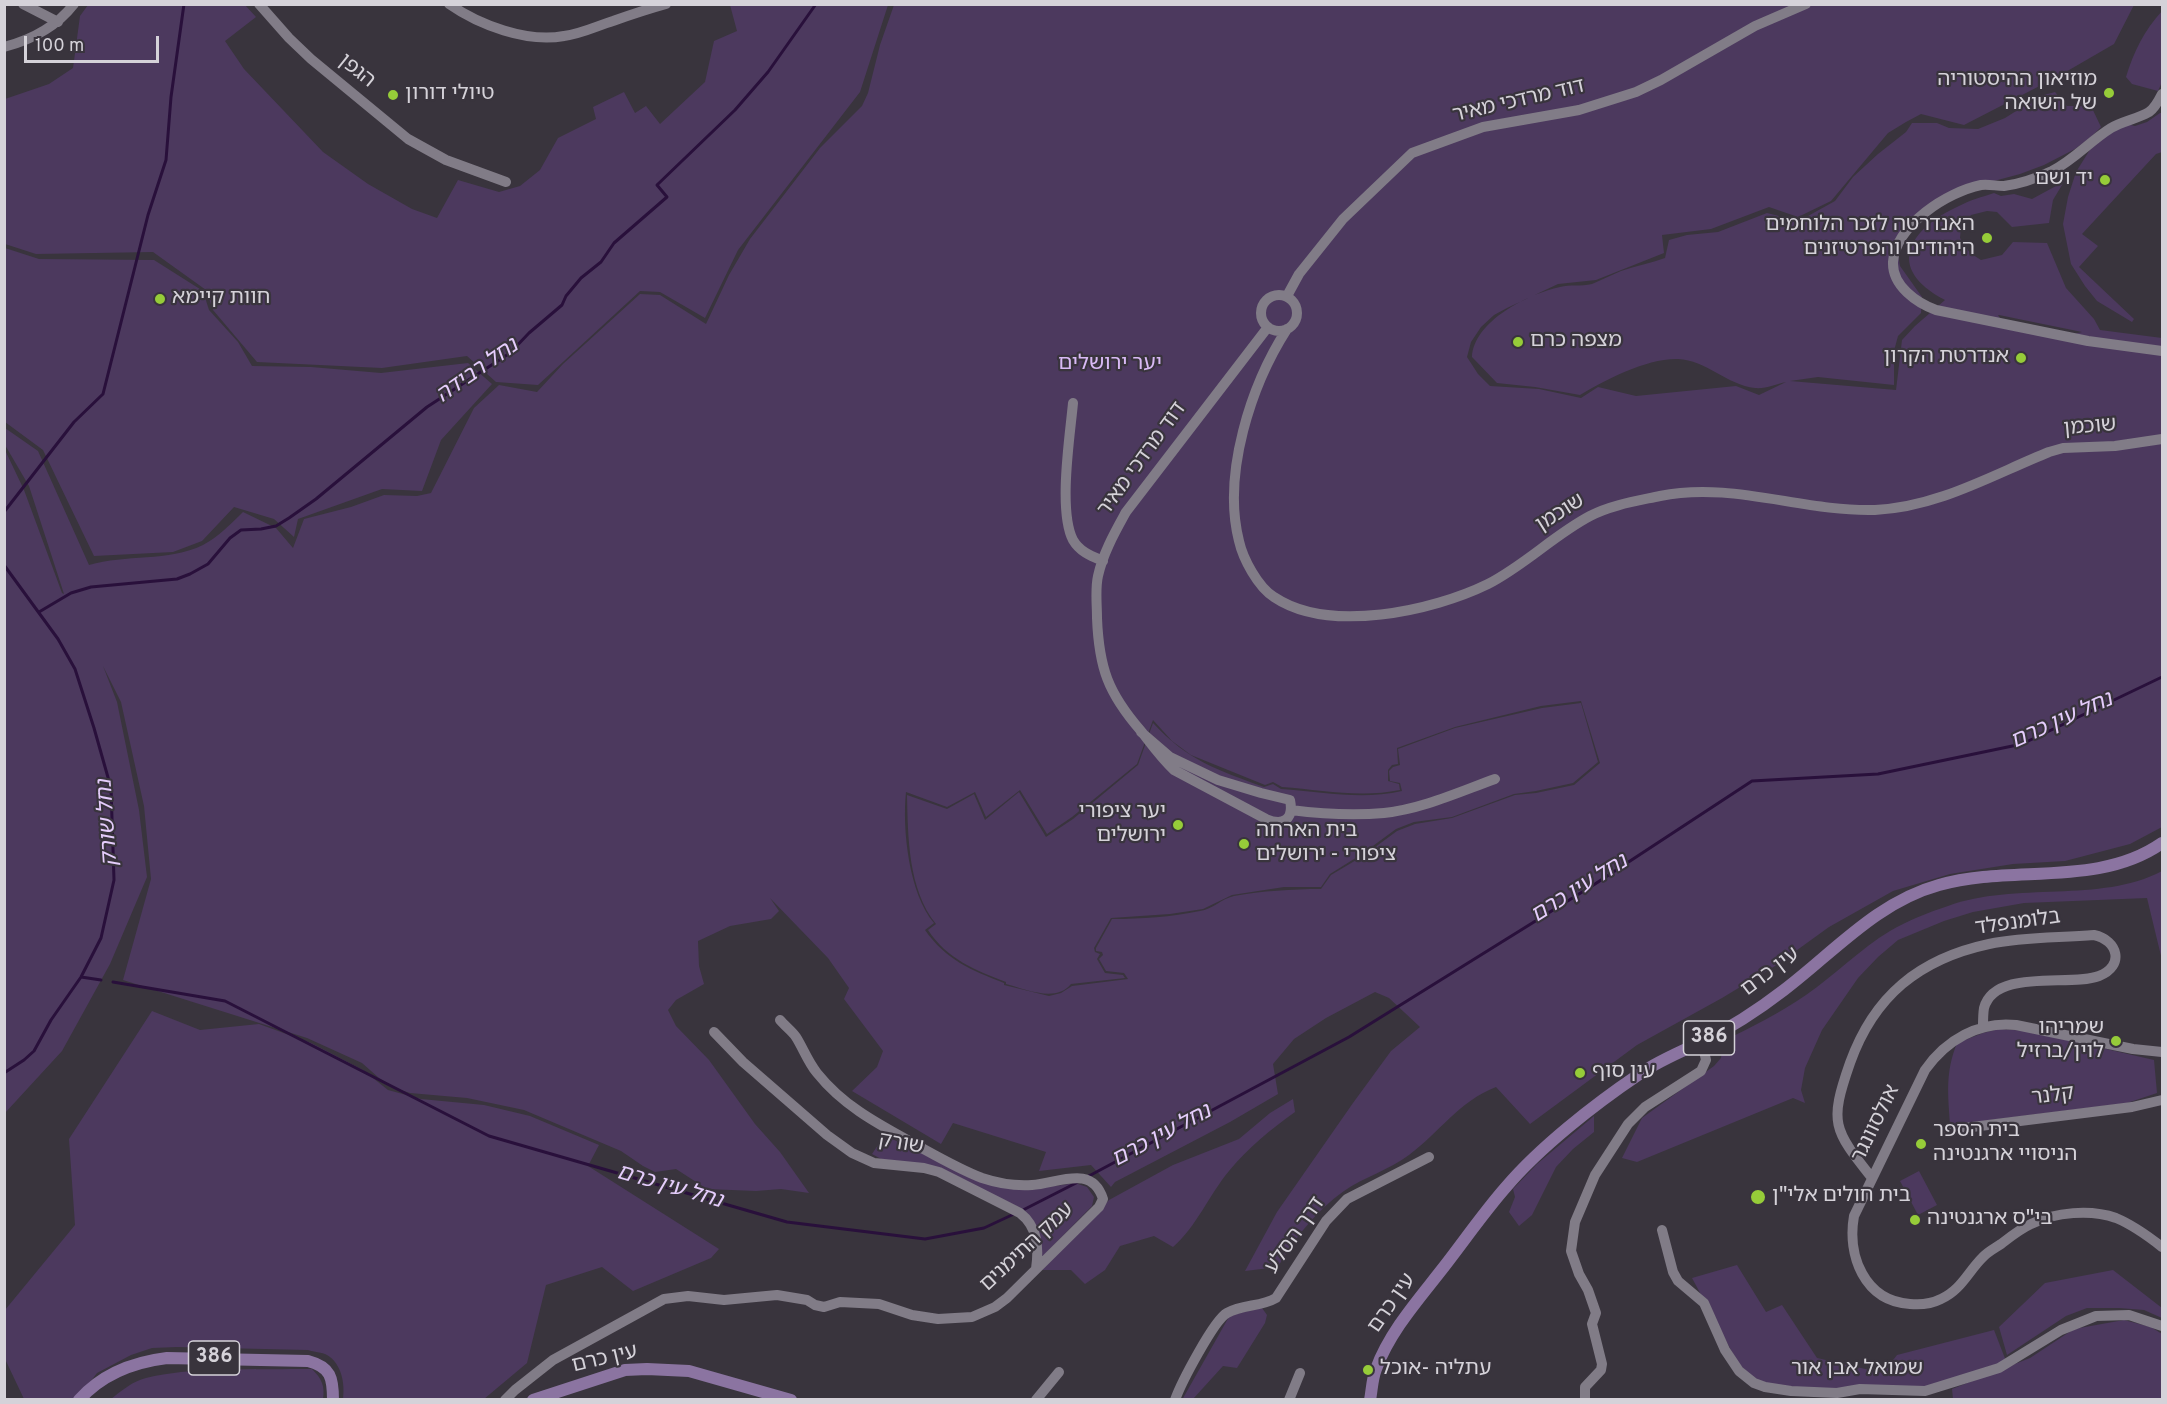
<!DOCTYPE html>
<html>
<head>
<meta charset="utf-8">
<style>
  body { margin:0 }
  #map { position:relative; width:2167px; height:1404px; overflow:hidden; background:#39343d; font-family:Overpass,sans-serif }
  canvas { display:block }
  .frame { position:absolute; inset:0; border:6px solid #d5d2d9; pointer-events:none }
  .scale { position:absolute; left:24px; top:36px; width:135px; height:27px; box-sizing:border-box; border:3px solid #d5d2d9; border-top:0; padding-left:8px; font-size:18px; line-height:21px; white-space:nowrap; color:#d5d2d9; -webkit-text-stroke:4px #39343d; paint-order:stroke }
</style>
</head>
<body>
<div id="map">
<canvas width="2167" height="1404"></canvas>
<div class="frame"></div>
<div class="scale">100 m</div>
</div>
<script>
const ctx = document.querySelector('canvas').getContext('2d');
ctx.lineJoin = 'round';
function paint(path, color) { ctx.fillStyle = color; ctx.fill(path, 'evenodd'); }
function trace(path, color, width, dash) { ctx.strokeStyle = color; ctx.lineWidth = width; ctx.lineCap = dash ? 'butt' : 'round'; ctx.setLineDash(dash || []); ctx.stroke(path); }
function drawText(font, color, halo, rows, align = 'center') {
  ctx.font = font + ' Overpass,"Noto Sans Hebrew",sans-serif'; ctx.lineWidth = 4.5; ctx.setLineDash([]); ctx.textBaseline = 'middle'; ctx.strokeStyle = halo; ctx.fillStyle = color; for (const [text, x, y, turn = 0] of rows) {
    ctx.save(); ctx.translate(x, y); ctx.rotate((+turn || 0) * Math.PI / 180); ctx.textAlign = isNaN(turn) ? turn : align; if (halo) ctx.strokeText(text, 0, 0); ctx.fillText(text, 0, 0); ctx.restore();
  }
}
paint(new Path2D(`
  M88 5H245L256 17 225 41 244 69 323 152 368 184 412 209 437 218 458 180 499 192 520 186 540 170 558 138 596 119 593 107 624 92 635 113 646 106 660 124 705 82 714 41 737 31 730 5H888L860 92 738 250 705 318 660 292 640 291 538 385 496 382 467 356 382 368 257 362 213 310 206 290 153 252 36 254 5 244V99L49 84 73 68 80 16Z
  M894 5H2134L2114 44 2057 77 1964 125 1921 114 1906 122 1888 133 1831 201 1798 217 1769 207 1711 229 1662 235 1664 253 1596 280 1558 284 1507 308 1494 315 1481 327 1471 342 1467 357 1478 374 1490 386 1539 389 1581 398 1598 387 1636 396 1736 386 1759 395 1786 382C1776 384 1766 389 1755 388 1727 385 1706 360 1678 359 1647 358 1605 380 1580 395L1535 387 1497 383 1472 357C1474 321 1528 294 1560 287 1570 284 1581 287 1592 284 1602 280 1611 275 1621 271 1636 266 1651 263 1665 258L1669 240 1687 235 1718 232 1767 213 1799 221 1835 201 1853 177 1878 154 1906 132 1912 123H1937L1949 128 1978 129 2005 118 2040 96 2055 92 2067 106H2091L2101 127 2091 137 2075 149 2044 165 2020 174 1994 181 1941 205 1896 242 1900 266 1922 297 1921 313 1898 336 1894 351V385L1818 377 1790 381 1896 390 1902 340 1915 326 1945 300C1884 268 1909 229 1959 206 1970 200 1982 197 1994 193L2001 196 2014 194 2032 199 2056 186 2071 170 2053 200 2049 223 2012 227 1997 212 1987 211 1971 215 1961 227 1960 238 1970 253 1981 260 2002 255 2013 242 2047 243 2066 288 2094 319 2100 330 2162 338V827L2130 844 2065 861 2013 864 1950 874 1893 891 1829 927 1775 966 1722 998 1637 1045 1530 1124 1496 1087C1458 1102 1440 1132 1409 1155 1389 1170 1364 1177 1344 1191 1317 1210 1294 1239 1278 1267L1245 1271 1277 1212 1353 1103 1391 1051 1420 1027 1389 998 1375 992 1326 1018 1294 1039 1273 1064 1278 1094 1230 1122 1115 1182 1111 1187 1091 1165 1039 1171 1046 1152 953 1123 941 1144 852 1091 877 1067 883 1051 844 999 849 988 828 958 770 898 779 911 771 919 730 926 698 941 699 966 704 984 676 1000 668 1010 676 1026 709 1060 755 1124 780 1152 809 1193 781 1189 756 1191 707 1189 676 1169 655 1172 643 1166 621 1151 524 1110 467 1098 410 1093 395 1088 379 1078 362 1063 307 1038 123 980 151 879 144 806 121 702 103 666 117 702 139 810 147 877 110 964 62 1051 5 1113V450L24 490 62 593 64 594 29 486 5 445V428L38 451 89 565C126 554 168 562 203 545 218 537 231 524 243 512L276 528 293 548 304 519 351 507 384 495 417 496 431 493 474 408 499 385 537 392 563 364 640 294 660 295 706 324 729 275 750 239 820 148 862 106 868 93 880 45ZM1998 315H1999L2082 332 2074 334 2002 321ZM1581 701 1600 763 1574 785 1536 793 1515 795 1452 818 1415 824 1397 831 1363 856 1331 875 1321 889C1292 889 1262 891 1234 896 1221 899 1213 909 1200 911 1171 917 1142 919 1112 919L1096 948V951L1102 952 1103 955 1099 959 1106 971 1124 973 1128 979 1072 986 1061 993 1049 996 1004 985V983C971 970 946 960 925 930L934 923C909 894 902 829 906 792L947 807 975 792 986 817 1020 790 1047 834 1072 817 1137 764 1153 720 1172 741 1191 755 1265 785 1273 782 1282 787C1321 790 1361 798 1400 790L1399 784 1388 781V770L1392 765 1398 764 1397 748 1455 727 1541 706Z
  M2162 11V82L2158 91 2132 84 2126 77C2134 51 2144 31 2162 11Z
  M2160 113H2162V152L2156 154 2082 234 2098 246 2079 267 2134 319 2132 322 2097 301 2085 286 2071 264 2063 224 2068 197 2076 172 2091 148 2114 130 2126 124 2135 126 2147 122Z
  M5 248 39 259 154 260 203 291 209 310 238 342 252 366 311 367 381 373 468 363 492 384 441 440 422 491 382 489 298 519 294 537 274 519 234 507 202 541 173 552 94 556 43 450 5 422Z
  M1581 703 1598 762 1573 783 1536 791 1514 794 1452 817 1414 822 1396 829 1362 854 1330 874 1321 887H1284L1232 895 1203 909 1170 914 1111 918 1094 948 1095 952 1100 954 1097 959 1105 973 1123 975 1125 978 1071 984C1056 1003 1025 989 1006 984V982C975 970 947 959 928 930L936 924C908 889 908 837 907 795L947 809 974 794 985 820 1019 792 1046 837 1073 819 1138 765 1153 723C1188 761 1218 770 1264 787L1273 784 1281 789C1322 792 1362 800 1402 791L1400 783 1390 781 1389 771 1393 767 1400 765 1398 749 1455 728 1542 708Z
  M2162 871V960L2147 898 2024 903 1973 912 1944 921 1898 940 1878 957 1858 978 1822 1030 1805 1068 1801 1090 1805 1103 1793 1098 1637 1162 1622 1158 1642 1118 1714 1066 1721 1058 1723 1041C1752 1027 1780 1013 1806 995 1835 975 1860 949 1890 931 1907 921 1929 912 1948 906 2016 881 2100 904 2162 871Z
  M152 1011 200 1030 259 1024 311 1043 363 1070 388 1090 421 1099 484 1105 530 1116 599 1145 588 1166 719 1249 711 1258 633 1291 602 1267 546 1285 527 1363 484 1399H343C345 1384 342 1364 327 1355 322 1352 314 1352 308 1350L177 1347 152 1348 131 1355 97 1373 77 1399H24L5 1359V1310L75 1225 69 1139Z
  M1999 1029 2028 1031 2154 1060 2157 1093 2127 1103 1950 1125C1948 1094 1945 1073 1957 1043L1983 1033Z
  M1293 1099 1295 1112C1271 1129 1248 1148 1229 1171 1209 1195 1197 1226 1173 1247L1154 1236 1120 1246 1105 1270 1085 1284 1071 1270H1042L1109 1200 1173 1165 1239 1139 1270 1113Z
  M1594 1116V1132L1573 1149 1556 1167 1532 1215 1519 1226 1509 1212 1515 1197 1513 1189 1537 1164Z
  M888 1137 965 1174 1055 1186 1075 1183 1087 1187 1094 1197 1092 1206 1042 1257C1039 1237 1039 1225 1023 1209L939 1169 883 1160 872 1154 878 1145Z
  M1919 1171 1937 1205 1918 1215 1900 1181Z
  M1737 1265 1766 1312 1782 1305 1817 1358 1883 1373 1897 1355 1994 1330 2006 1361 1934 1387 1835 1390 1777 1386 1754 1379 1738 1363 1692 1278Z
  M2113 1270 2162 1308V1318L2144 1310 2119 1308H2087L2066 1316 2007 1355 1999 1327 2045 1283Z
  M1262 1308 1267 1315 1265 1323 1237 1368 1223 1366 1193 1399 1182 1400 1230 1315Z
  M2124 1320 2151 1327 2162 1334V1399H1953L1952 1389 2030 1358 2074 1329Z
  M291 1369H312C322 1379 325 1386 323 1399H111C121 1391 133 1381 146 1378 191 1367 245 1370 291 1369Z`), '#4c395e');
trace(new Path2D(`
  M4 512 74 422 103 394 148 215 166 160 171 97 184 4
  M4 565 58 639 75 669 94 728 111 788 114 880 101 938 81 977 51 1020 34 1051 24 1060 4 1073
  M39 612 71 593 91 587 177 579 190 574 208 564 230 538 241 530 261 529 276 526 289 518 316 499 427 407 510 353 529 333 562 305 566 296 581 278 601 262 614 243 667 197 657 185 735 110 768 72 816 4
  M81 977 101 980
  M113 982 225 1001 489 1136 787 1222 925 1239 984 1228 1014 1214
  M1087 1177 1349 1037 1595 884 1752 781 1878 774 2022 744 2162 677
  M1023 1210 1078 1182`), '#29103b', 3);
trace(new Path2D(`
  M23 4 58 22
  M259 4 289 38 311 59 408 139 446 160 506 182
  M449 4C479 25 527 43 564 36 581 34 597 26 613 21 630 15 648 9 666 4
  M4 47C31 40 57 26 74 4
  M2162 94C2159 100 2155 108 2149 112 2137 119 2123 121 2111 128 2090 141 2074 160 2052 171 2037 178 2020 184 2004 186 1996 186 1989 184 1981 185 1947 192 1896 225 1893 262 1892 286 1917 303 1936 310L2088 341 2162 351
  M1261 313a18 18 0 1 1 36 0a18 18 0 1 1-36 0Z
  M1287 296 1299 274 1343 219 1412 153 1483 127 1579 110 1636 92 1661 80 1755 26 1806 4
  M1287 329C1251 385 1222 474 1239 541 1243 559 1258 587 1274 597 1329 634 1433 611 1488 584 1525 565 1554 535 1590 516 1611 505 1637 501 1660 496 1732 481 1802 512 1875 510 1938 507 1992 475 2049 452L2063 448 2115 446 2162 439
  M1073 403C1070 436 1058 511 1073 540 1080 552 1091 556 1103 561
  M1141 732 1170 757 1218 780 1261 793 1290 800C1294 820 1283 826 1266 819L1174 770C1161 758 1152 745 1141 731 1108 693 1099 668 1097 618 1097 604 1095 589 1098 576 1103 553 1115 532 1126 512L1268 327
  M1291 810C1322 814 1352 816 1384 813 1422 809 1459 792 1495 779
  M714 1032 743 1062 827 1135 852 1153 874 1163 924 1168 939 1172 1020 1213C1038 1227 1039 1248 1036 1269
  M2162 1052 2133 1049 2016 1025C1979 1021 1946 1040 1925 1070L1854 1216C1847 1255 1864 1301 1910 1304 1920 1305 1931 1304 1941 1299 1961 1290 1968 1272 1982 1258 1987 1252 1995 1248 2001 1244 2010 1237 2020 1229 2031 1224 2055 1212 2091 1209 2116 1218 2133 1225 2148 1236 2162 1247
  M1948 1130 2132 1107 2162 1100
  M1872 1178C1833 1129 1829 1123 1850 1063 1874 996 1919 959 1989 944 2023 937 2059 938 2094 935 2118 940 2125 966 2099 976 2070 987 1995 968 1984 1008 1983 1014 1983 1021 1983 1027
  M1662 1230 1673 1272 1678 1281 1704 1303 1725 1350 1739 1371 1754 1383 1765 1387 1791 1391 1837 1393 1860 1389 1925 1391 1999 1368 2061 1330 2096 1316 2129 1315 2162 1326
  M505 1400 515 1390 553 1360 664 1299 688 1296 724 1300 777 1295 807 1300 815 1305 824 1307 840 1302 879 1304 912 1315 938 1319 972 1317 995 1307 1007 1298 1099 1207 1103 1199C1092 1164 1059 1183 1032 1185 1017 1186 997 1183 982 1178 961 1170 940 1158 920 1147 882 1126 845 1108 817 1073 808 1062 803 1048 796 1037 792 1031 785 1026 780 1020
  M1036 1400 1059 1372
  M1175 1400C1181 1383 1214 1320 1227 1313 1243 1304 1261 1307 1276 1298L1326 1221 1347 1199 1429 1157
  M1289 1400 1300 1373
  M1585 1400V1387L1601 1370 1602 1364 1592 1324 1596 1313 1588 1290 1579 1274 1571 1251 1575 1222 1595 1175 1628 1124 1645 1107 1701 1071 1706 1060 1702 1042`), '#817c87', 10);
trace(new Path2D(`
  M79 1400C102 1374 134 1362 167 1358L308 1361C331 1367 333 1378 333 1400
  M533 1400 625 1370 647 1369 689 1371 791 1400
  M1370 1400C1372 1390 1372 1379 1376 1369 1390 1331 1419 1299 1443 1268 1464 1241 1484 1212 1506 1187 1540 1147 1595 1104 1638 1075 1658 1061 1680 1052 1702 1042 1730 1028 1758 1010 1784 990 1834 952 1877 902 1939 885 2011 864 2098 888 2162 843`), '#8b74a1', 12);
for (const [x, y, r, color] of [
  [2109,93,6,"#96cc39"],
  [393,95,6,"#96cc39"],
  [2105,180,6,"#96cc39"],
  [1987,238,6,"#96cc39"],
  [160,299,6,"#96cc39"],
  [1518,342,6,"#96cc39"],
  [2021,358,6,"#96cc39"],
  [1178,825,6,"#96cc39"],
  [1244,844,6,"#96cc39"],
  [2116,1041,6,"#96cc39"],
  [1580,1073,6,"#96cc39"],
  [1921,1144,6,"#96cc39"],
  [1758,1197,8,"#96cc39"],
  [1915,1220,6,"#96cc39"],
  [1368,1370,6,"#96cc39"]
]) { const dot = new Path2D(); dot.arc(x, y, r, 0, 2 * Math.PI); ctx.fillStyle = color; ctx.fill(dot); trace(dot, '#39343d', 2); }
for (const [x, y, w] of [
  [1709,1038,51],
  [214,1358,51]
]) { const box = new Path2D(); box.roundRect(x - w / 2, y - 17, w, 34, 4.5); ctx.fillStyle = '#39343d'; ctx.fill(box); trace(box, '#d5d2d9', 1.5); }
drawText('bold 20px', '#d5d2d9', null, [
  ["386",1709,1038],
  ["386",214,1358]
]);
drawText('21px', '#d5d2d9', '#39343d', [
  ["הגפן",356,72,39],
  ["דוד מרדכי מאיר",1519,102,-13],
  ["שוכמן",2090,428,-5],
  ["דוד מרדכי מאיר",1143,460,-54],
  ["שוכמן",1561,514,-32],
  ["בלומנפלד",2018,924,-8],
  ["עין כרם",1771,973,-37],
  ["קלנר",2053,1097,-7],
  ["אולסוונגר",1877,1124,-64],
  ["שורק",901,1145,10],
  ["דרך הסלע",1296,1236,-55],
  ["עמק התימנים",1028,1248,-43],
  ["עין כרם",1393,1304,-55],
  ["עין כרם",605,1360,-13],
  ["שמואל אבן אור",1857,1370]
]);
drawText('21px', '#d5d2d9', '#39343d', [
  ["מוזיאון ההיסטוריה",2097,81,"right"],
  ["של השואה",2097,105,"right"],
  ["טיולי דורון",405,95],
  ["יד ושם",2093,180,"right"],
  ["האנדרטה לזכר הלוחמים",1975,226,"right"],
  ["היהודים והפרטיזנים",1975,250,"right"],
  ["חוות קיימא",172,299],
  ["מצפה כרם",1530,342],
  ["אנדרטת הקרון",2009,358,"right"],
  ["יער ציפורי",1166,813,"right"],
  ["ירושלים",1166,837,"right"],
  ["בית הארחה",1256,832],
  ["ציפורי - ירושלים",1256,856],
  ["שמריהו",2104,1029,"right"],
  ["לוין/ברזיל",2104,1053,"right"],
  ["עין סוף",1592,1073],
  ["בית הספר",1933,1132],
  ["הניסויי ארגנטינה",1933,1156],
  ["בית חולים אלי\"ן",1772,1197],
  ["בי\"ס ארגנטינה",1927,1220],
  ["עתליה -אוכל",1380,1370]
], 'left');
drawText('21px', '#d8b9f5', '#39343d', [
  ["יער ירושלים",1110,365]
]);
drawText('italic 22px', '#e5cdfc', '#39343d', [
  ["נחל רבידה",478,372,-35],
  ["נחל עין כרם",2062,722,-24],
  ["נחל שורק",109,823,-94],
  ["נחל עין כרם",1580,890,-32],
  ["נחל עין כרם",1162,1137,-28],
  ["נחל עין כרם",669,1188,16]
]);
</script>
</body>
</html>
